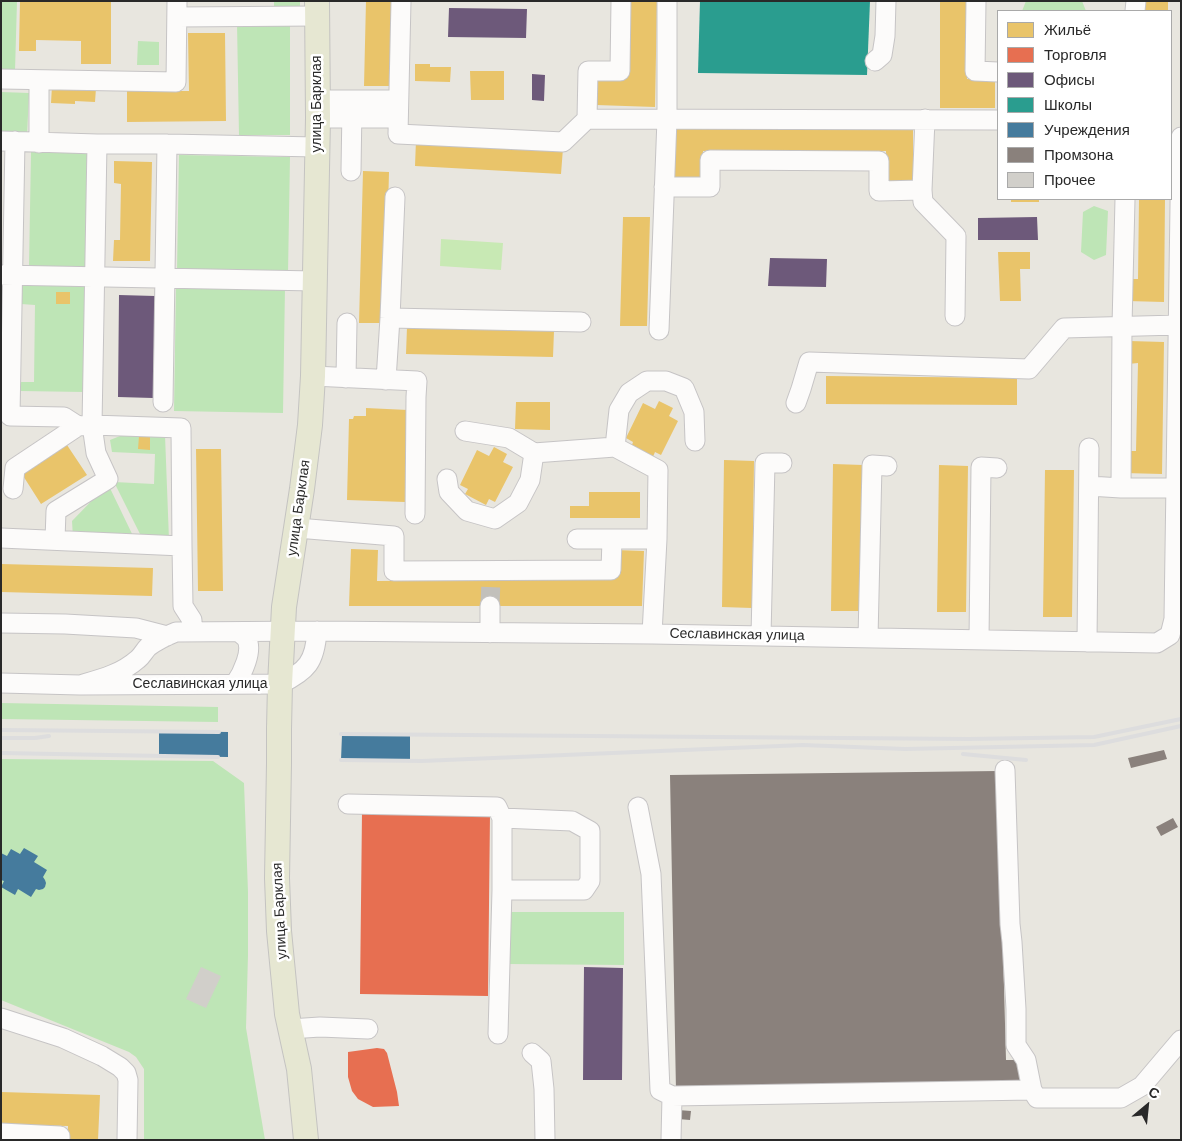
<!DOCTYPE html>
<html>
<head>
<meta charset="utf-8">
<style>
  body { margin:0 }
  #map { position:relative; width:1182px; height:1141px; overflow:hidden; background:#e8e6df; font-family:Arial,sans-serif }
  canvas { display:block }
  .frame { position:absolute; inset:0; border:2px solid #292929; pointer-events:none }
  .legend { position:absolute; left:997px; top:10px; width:175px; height:190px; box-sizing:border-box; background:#fff; border:1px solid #a9a9a9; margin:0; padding:6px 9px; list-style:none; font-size:15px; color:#292929 }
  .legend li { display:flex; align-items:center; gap:10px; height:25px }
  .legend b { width:25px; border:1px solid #a9a9a9 }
  .north { position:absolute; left:1122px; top:1081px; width:50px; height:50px; -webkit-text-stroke:4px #fff; paint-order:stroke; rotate:28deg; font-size:14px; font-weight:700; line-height:20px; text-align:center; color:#292929 }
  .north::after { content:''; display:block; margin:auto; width:18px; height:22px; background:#292929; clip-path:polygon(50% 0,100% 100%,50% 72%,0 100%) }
</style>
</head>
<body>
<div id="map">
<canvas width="1182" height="1141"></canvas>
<div class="frame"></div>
<ul class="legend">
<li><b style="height:14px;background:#e9c46a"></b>Жильё</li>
<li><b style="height:14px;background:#e76f51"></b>Торговля</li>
<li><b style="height:14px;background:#6d597a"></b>Офисы</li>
<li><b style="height:14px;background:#2a9d8f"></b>Школы</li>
<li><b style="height:14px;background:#457b9d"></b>Учреждения</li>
<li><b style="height:14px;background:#8a817c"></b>Промзона</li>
<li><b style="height:14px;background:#d1cfca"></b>Прочее</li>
</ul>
<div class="north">С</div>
</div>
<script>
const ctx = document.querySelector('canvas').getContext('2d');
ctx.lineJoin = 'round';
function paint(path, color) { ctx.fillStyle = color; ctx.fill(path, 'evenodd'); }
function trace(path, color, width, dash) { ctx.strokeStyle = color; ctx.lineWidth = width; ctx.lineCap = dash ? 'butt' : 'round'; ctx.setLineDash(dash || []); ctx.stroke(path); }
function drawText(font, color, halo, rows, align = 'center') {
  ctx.font = font + ' Arial,sans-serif'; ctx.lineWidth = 5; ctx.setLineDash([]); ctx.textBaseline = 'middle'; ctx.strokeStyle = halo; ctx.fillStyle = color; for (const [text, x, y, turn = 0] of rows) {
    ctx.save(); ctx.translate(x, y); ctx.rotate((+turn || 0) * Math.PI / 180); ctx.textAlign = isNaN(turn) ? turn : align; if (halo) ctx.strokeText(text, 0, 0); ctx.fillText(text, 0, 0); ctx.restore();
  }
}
paint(new Path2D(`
  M1 1H17L15 71H1Z
  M274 1H300V9L274 8Z
  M1026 1H1082L1086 11H1022Z
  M237 23 290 24V135H239Z
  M138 41 159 42V65H137Z
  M1 92 29 93 27 136 1 134Z
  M31 152 87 153 85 268 29 267Z
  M179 155 290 157 288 273 177 271Z
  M1094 206 1108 211 1106 255 1094 260 1081 252 1083 212Z
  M22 282 86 283 84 392 20 391V382H34L35 305 21 304Z
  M176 285 285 287 283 413 174 411Z
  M135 430 165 435 169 540H143L114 482 154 484 155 454 112 452 110 440Z
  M108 484 135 540 73 538 72 521Z
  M1 703 218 707V722L1 719Z
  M1 759 213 761 244 783 248 892V955L246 1028 265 1140H144V1069L136 1057 129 1052 1 1000Z
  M507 912H624V965L507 964Z`), '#bee5b6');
paint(new Path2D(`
  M441 239 503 243 501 270 440 266Z`), '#c8e9b4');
paint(new Path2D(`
  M20 1H111V64H81V41L36 40V51H19Z
  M366 1H393L391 86H364Z
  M629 1H657L655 107 596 105V78H628Z
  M940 1H968L967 79 995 80V108H940Z
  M1143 1H1168V11H1143Z
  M188 33H225L226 121 127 122V91H189Z
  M415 64H430V67H451L450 82 415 81Z
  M470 71H504V100H471Z
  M52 86 96 88 95 102 75 101V104L51 103Z
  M674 124 913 125V182H886V151H703V179H674Z
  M416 140 563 148 561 174 415 166Z
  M114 161 152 162 150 261H113L114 240H120L121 184 114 183Z
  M363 171 389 172 385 323H359Z
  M1011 199H1039V202H1011Z
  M1139 199H1165L1164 302 1127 301V279H1138Z
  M623 217H650L647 326H620Z
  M998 252H1030V269H1020L1021 301H1000Z
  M1 292H5L1 385Z
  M56 292H70V304H56Z
  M407 327 554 331 553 357 406 354Z
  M1129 341 1164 342 1162 474 1124 473 1125 451H1136L1138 363 1128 364Z
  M826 376 1017 378V405L826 404Z
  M659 401 673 408 669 416 678 421 661 455 655 452 652 459 631 448 633 442 626 438 643 403 655 409Z
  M516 402H550V430L515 429Z
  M366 408 408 410 405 502 347 500 349 419H353L354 416H366Z
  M139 436 150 437V450L138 449Z
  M65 442 87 475 41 504 20 471Z
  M494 447 507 454 503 462 513 467 495 502 489 499 486 505 465 494 468 489 460 485 477 450 489 456Z
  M196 449H221L223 591H198Z
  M724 460 754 461 752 608 722 607Z
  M833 464 863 465 861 611H831Z
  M939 465 968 466 966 612H937Z
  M1045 470H1074L1072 617H1043Z
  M589 492H640V518H570V506H589Z
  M351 549 378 550 377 581 614 579 615 550 644 551 642 606H349Z
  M1 564 153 568 152 596 1 592Z
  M1 1092 100 1095 98 1140H68V1126L24 1125 1 1129Z`), '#e9c46a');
paint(new Path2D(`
  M362 812 490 814 488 996 360 994Z
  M377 1048 384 1049 387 1053 397 1092 399 1106 373 1107 358 1099 352 1091 348 1077V1052Z`), '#e76f51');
paint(new Path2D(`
  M449 8 527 9 526 38 448 37Z
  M532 74 545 75 544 101 532 100Z
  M1037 217 1038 240H978V218Z
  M770 258 827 259 826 287 768 286Z
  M119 295 155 296 153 398 118 397Z
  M584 967 623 968 622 1080H583Z`), '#6d597a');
paint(new Path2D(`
  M700 1H870L867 75 698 73Z`), '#2a9d8f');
paint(new Path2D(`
  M159 731 228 732V757L159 756Z
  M342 735 410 736V760H341Z
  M24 848 38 856 34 862 47 870 43 877 45 880 46 883 45 887 43 889 39 890 36 889 31 897 18 889 15 895 1 887 4 881 1 880V853L7 856 11 849 20 854Z`), '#457b9d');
paint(new Path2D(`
  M1164 750 1167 759 1131 768 1128 758Z
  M998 771 1006 1060H1021V1087L676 1091 670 775Z
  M1173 818 1178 827 1161 836 1156 827Z
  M678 1110 691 1111 690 1120 678 1119Z`), '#8a817c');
paint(new Path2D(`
  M201 967 221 976 206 1008 186 999Z`), '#d1cfca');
trace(new Path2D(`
  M490 606 491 580`), '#c2c0bb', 19, [19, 9]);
const minor = new Path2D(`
  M401 1 398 134 563 142 587 119 998 120
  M976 1 975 71 998 72
  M1135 11 1136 1
  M177 17 317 16
  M875 61 882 55 885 36 886 1
  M1 79 176 82 177 1
  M318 100H398
  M318 118H398
  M587 119 588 71H620L621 1
  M925 119 922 190 923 202 956 236 955 316
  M1 141 97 144H167L317 147
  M15 141 10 416 64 417 78 426
  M39 143V80
  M97 144 92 425 181 428 182 546
  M351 171 352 107
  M664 187H710V160L879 161V191L922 190
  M1 275 315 281
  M390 318 581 322
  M659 330 667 119V1
  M313 376 417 381 416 397 415 514
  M346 378 347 323
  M386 380 390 318 395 197
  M163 402 167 144
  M796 403 801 389 809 362 1029 369 1064 328 1178 325
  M465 431 509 438 534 453 615 447 658 470 657 539 652 634
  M615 447 619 410 629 393 647 381H666L684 388 694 412 695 441
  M447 479 449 492 467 511 495 519 518 503 530 480 534 453
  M1089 486 1121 488H1176
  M1121 488 1122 326 1125 199
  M13 489 15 468 78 426 92 425 96 453 108 479 56 511 55 540
  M297 528 394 536V571L611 570 612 539
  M1 538 182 546 183 606 192 620V632
  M577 539H657
  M1 623 65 624 136 628 167 636
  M490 633V606
  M761 636 765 463H782
  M868 638 872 465 887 466
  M979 640 981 467 997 468
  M1087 642 1089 448
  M1 683 80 685 280 684C307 671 315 662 317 631
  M235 684C242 674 254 650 246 638 245 637 240 633 239 632
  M80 685C101 679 121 674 138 659 142 656 144 651 148 647 156 641 166 636 176 632L317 631 652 634 1157 643 1170 635 1174 619 1181 137
  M1005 770 1010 924 1012 942 1016 1009V1045L1026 1060 1032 1090 1037 1098H1121L1142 1086 1181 1040
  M348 804 497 807 502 818V890L498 1034
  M638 807 651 874 660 1090 672 1096 671 1140
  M502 890H584L590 881V831L572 821 502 818
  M1 1018 63 1038 102 1056 120 1067 126 1073 128 1080 127 1140
  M290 1029 320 1027 368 1029
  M532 1053 541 1061 544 1089 545 1140
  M672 1096 1032 1090
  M1 1133 60 1136V1140`);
const major = new Path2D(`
  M279 729 280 684 284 607 302 489 310 425 313 376 318 118 317 1
  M279 763 277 878 279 931 287 1014 299 1069 306 1140`);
trace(minor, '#c6c4c5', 21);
trace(major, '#c4c3c1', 26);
trace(minor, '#fcfbfa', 19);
trace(major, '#e6e7d2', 24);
trace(new Path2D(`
  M1 730 219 732
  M341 734 968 739 1094 737 1181 719
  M1 738H35L49 736
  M1 753 218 757
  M963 754 1026 760
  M341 760 422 761 803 745 905 749 1094 745 1181 726`), '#ddddde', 4);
const majorBridge = new Path2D(`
  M279 763V729`);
trace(majorBridge, '#c4c3c1', 26, []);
trace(majorBridge, '#e6e7d2', 24);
drawText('14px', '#292929', '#fff', [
  ["улица Барклая",317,104,-90],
  ["улица Барклая",299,508,-82],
  ["Сеславинская улица",737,635,1],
  ["Сеславинская улица",200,684],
  ["улица Барклая",280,911,-93]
]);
</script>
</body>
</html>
